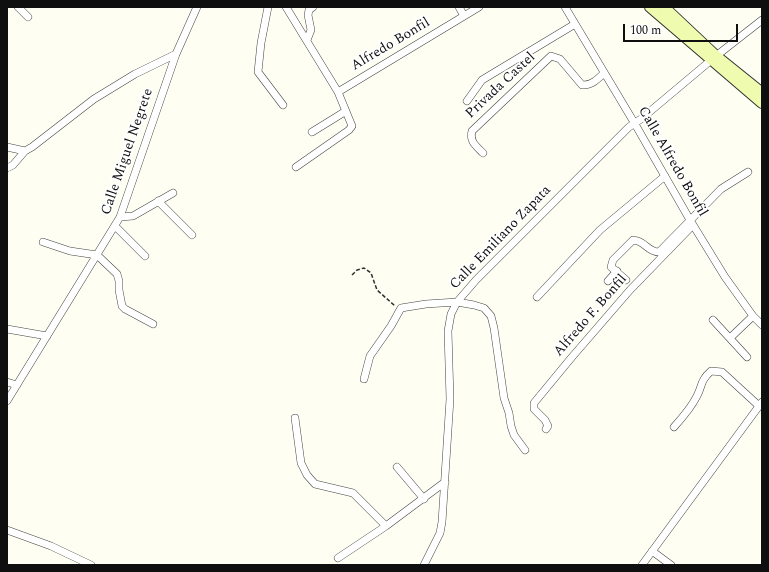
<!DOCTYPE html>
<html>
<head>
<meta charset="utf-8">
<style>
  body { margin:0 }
  #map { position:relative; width:769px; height:572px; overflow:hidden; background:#fefff2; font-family:Spectral,serif }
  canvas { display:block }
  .frame { position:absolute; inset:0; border:8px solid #0f0f0f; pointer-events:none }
  .scale { position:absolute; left:623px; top:24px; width:115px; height:18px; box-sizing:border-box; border:2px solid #0f0f0f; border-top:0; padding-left:5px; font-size:12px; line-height:14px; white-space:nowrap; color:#0f0f0f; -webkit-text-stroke:3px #fff; paint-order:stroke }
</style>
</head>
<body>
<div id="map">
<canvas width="769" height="572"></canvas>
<div class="frame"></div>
<div class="scale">100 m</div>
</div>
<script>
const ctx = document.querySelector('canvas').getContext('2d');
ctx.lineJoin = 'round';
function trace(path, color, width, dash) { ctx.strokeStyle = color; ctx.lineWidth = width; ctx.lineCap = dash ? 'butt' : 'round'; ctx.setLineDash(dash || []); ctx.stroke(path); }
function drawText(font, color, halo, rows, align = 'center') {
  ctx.font = font + ' Spectral,serif'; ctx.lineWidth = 4; ctx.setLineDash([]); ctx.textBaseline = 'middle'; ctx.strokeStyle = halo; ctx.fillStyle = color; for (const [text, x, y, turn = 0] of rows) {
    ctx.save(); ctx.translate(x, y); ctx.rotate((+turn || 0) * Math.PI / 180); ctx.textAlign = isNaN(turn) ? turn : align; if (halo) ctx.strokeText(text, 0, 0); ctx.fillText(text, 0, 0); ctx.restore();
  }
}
const minor = new Path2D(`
  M18 7 28 17
  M268 7 261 43 258 72 283 105
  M286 7 338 92 352 126 349 130 296 167
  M459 7 464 16
  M565 7 635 124 690 220 725 277 753 316 762 325
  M307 40 311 30 308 15 309 10 313 7
  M338 92 479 7
  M467 101 482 80 575 24
  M312 132 346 111
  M7 147 25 151 32 147 94 99 135 74 176 54
  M483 153C476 146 469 141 472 131L551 56 560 59 582 85C591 86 598 79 604 73
  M7 168 13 165 25 151
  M158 201 192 235
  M120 217 133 216 173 193
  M115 226 145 256
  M43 242 70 251 97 255 117 274 119 281V290L122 306 125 309 153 324
  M626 280 611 267 613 260 633 240C646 241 647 252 659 252L721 189 748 172
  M608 281 617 271
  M537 297 600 230 665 176
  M713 320 747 357
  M7 329 47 336
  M730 338 753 316
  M364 379 370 356 391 326 401 308 426 304 457 302 474 305 484 308 491 316 494 328 504 398 509 413 511 426 514 435 525 450
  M7 382 17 385
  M7 401 120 217 176 54 197 7
  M295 418 301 463 307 475 315 484 353 493 386 526
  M674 427C683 417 691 408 697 396 703 384 700 381 711 371L722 372 758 405
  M546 429 548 426 545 420 534 409V403L572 357 630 290 693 225
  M397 467 424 499
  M7 530 51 546 91 565
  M652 551 671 565
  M338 558 386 526 445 482
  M424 565 440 533 442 522 450 399 448 331 451 314 457 302 476 280 629 127 641 119 716 56 762 20
  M642 565 762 402`);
const secondary = new Path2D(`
  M650 7 762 103
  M664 7 716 56 762 93`);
trace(minor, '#424242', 8);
trace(secondary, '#313131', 12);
trace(new Path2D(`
  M352 275 357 270 364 268 371 273 377 290 395 306`), '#313131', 1.5, [4, 2]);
trace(minor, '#fff', 7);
trace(secondary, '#effcaf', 10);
drawText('14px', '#0f0f0f', '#fff', [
  ["Alfredo Bonfil",391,45,-31],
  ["Privada Castel",501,86,-43],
  ["Calle Miguel Negrete",128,152,-71],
  ["Calle Alfredo Bonfil",672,162,60],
  ["Calle Emiliano Zapata",501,238,-46],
  ["Alfredo F. Bonfil",591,316,-49]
]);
</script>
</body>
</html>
